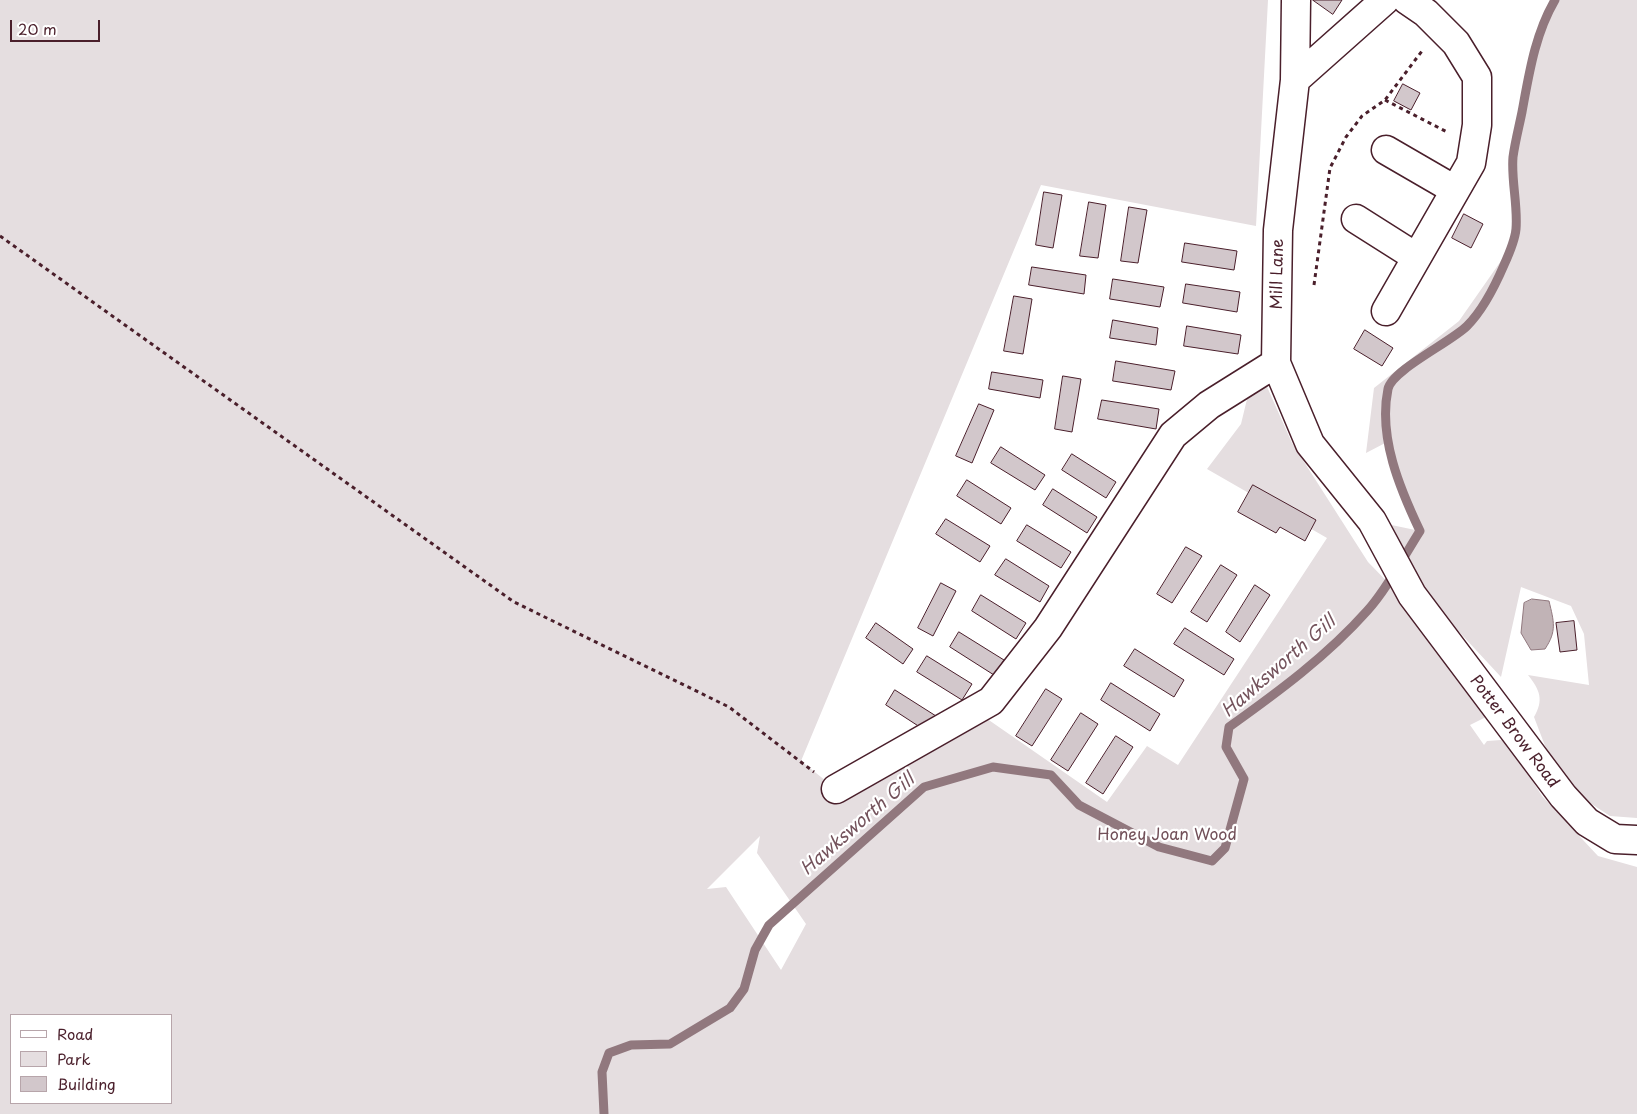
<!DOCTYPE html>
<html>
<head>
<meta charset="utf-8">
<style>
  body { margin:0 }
  #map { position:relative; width:1637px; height:1114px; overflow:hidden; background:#fff; font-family:"Playpen Sans",sans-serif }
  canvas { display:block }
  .legend { position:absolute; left:10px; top:1014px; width:162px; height:90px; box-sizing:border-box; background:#fff; border:1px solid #b7a5aa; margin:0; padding:6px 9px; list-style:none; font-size:15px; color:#4a1f2b }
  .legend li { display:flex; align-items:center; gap:10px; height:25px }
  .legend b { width:25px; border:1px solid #b7a5aa }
  .scale { position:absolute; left:10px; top:20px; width:90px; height:22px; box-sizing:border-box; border:2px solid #4a1f2b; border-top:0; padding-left:6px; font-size:15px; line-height:18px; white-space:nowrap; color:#4a1f2b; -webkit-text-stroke:4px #fff; paint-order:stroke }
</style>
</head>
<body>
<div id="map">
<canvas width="1637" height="1114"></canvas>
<ul class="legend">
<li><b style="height:6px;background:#fff"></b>Road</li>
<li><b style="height:14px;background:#e5dee0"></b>Park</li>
<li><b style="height:14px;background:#d2c7cb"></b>Building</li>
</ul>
<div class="scale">20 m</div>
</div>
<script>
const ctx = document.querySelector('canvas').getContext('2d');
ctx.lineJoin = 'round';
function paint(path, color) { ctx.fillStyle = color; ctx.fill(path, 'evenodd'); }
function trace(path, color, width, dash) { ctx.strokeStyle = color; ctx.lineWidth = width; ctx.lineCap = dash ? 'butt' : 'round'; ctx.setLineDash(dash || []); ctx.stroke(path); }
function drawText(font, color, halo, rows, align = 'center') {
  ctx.font = font + ' "Playpen Sans",sans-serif'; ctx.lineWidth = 4.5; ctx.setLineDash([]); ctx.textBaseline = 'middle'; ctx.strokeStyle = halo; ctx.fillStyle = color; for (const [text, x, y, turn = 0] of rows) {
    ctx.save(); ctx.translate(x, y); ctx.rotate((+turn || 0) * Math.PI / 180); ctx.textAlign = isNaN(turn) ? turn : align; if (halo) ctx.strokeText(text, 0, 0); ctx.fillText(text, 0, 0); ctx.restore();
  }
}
paint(new Path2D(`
  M0 0H1268L1256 226 1041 185 801 761 836 789 983 716 1107 802 1147 746 1178 765 1327 538 1207 469 1241 424 1256 362 1292 443 1368 562 1406 601 1486 717 1470 725 1484 745 1487 741 1501 740 1508 743 1542 796 1598 856 1637 867V1114H0ZM760 836 757 853 806 924 781 970 726 887 707 889ZM11 1015H171V1103H11Z
  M1555 0H1637V818L1610 816 1584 799 1552 764 1534 717C1544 700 1540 690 1528 675L1589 685 1584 634 1571 606 1521 587 1501 677 1412 581 1382 523 1420 531 1403 494 1389 441 1366 453 1374 388 1459 321 1510 248 1516 230 1513 157 1533 58 1547 15Z`), '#e5dee0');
const water = new Path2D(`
  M1532 599 1549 601C1554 622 1557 631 1545 649L1531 650 1521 633 1524 603Z`);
paint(water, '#c1b3b6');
trace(water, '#91787e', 1);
trace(new Path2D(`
  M604 1114 602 1072 609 1053 631 1045 670 1044 730 1008 744 989 755 950 769 925 924 787 993 767 1051 775 1079 805 1159 847 1212 861 1225 848 1244 779 1226 747 1229 727C1278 692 1327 656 1367 611 1387 589 1404 556 1420 531 1400 489 1378 437 1388 389 1392 370 1451 342 1467 326 1484 309 1495 286 1504 265 1509 254 1515 240 1516 229 1518 205 1511 180 1513 157 1515 142 1519 127 1522 112 1529 74 1535 34 1555 0`), '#91787e', 9);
const building = new Path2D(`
  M1313 0H1342L1333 14Z
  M1403 84 1420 93 1411 110 1394 101Z
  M1044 192 1062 195 1053 248 1036 245Z
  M1089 202 1106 205 1098 258 1080 256Z
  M1129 207 1147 210 1138 263 1121 261Z
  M1464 214 1483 224 1471 248 1452 238Z
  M1185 243 1237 251 1234 270 1182 262Z
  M1032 267 1086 275 1084 294 1029 285Z
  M1113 279 1164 287 1160 307 1110 299Z
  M1186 284 1240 292 1237 312 1183 303Z
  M1014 296 1032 299 1023 354 1004 351Z
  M1113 320 1158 328 1156 345 1110 338Z
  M1187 326 1241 335 1238 354 1184 346Z
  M1365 330 1393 348 1382 366 1354 349Z
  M1116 361 1175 371 1171 390 1113 381Z
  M992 372 1043 380 1040 398 989 389Z
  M1063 376 1081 379 1072 432 1055 429Z
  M1102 400 1159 409 1156 429 1098 419Z
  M979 404 994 410 972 463 956 456Z
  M1001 447 1045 475 1035 490 991 463Z
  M1072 454 1116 482 1106 498 1062 470Z
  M967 480 1011 508 1001 524 957 496Z
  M1253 485 1316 520 1305 541 1280 527 1276 533 1238 512Z
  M1053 489 1097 517 1087 533 1043 505Z
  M946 519 990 546 980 562 936 534Z
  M1027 525 1071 552 1061 568 1017 541Z
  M1186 547 1202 556 1172 603 1157 594Z
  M1006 559 1049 586 1040 602 995 575Z
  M1221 565 1237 575 1207 622 1191 612Z
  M941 583 956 591 933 636 918 628Z
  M1255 585 1270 595 1240 642 1226 632Z
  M981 595 1026 623 1016 639 972 611Z
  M1574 621 1577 650 1560 652 1556 623Z
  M876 623 913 649 903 664 866 638Z
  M1185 628 1234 659 1224 675 1174 644Z
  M959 632 1004 660 994 675 950 647Z
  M1135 649 1184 680 1174 697 1124 666Z
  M927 656 972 684 962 700 917 672Z
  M1111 683 1160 714 1150 731 1101 700Z
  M1046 689 1062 699 1032 746 1016 736Z
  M895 690 936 716 926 731 886 705Z
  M1081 713 1098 724 1068 771 1051 760Z
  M1116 736 1133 747 1103 794 1086 783Z`);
paint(building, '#d2c7cb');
trace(building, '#4a1f2b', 1);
const minor = new Path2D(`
  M1296 0 1295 80 1278 230 1276 363 1310 444 1372 521 1412 595 1563 796 1587 822 1615 839 1637 840
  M1295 80 1385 0
  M1386 150 1455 190
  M1356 219 1416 257
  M1386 311 1471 163 1477 125V77L1456 43 1426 13 1407 0
  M836 789 991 701 1048 628 1173 435 1209 405 1276 363`);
trace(minor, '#4a1f2b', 31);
trace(new Path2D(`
  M1385 100 1447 132
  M0 236 514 602 729 707 814 772
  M1314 285 1330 168 1346 137 1362 116 1385 100 1422 51`), '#4a1f2b', 3, [4, 4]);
trace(minor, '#fff', 28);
drawText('16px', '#4a1f2b', '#fff', [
  ["Mill Lane",1278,274,-89],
  ["Potter Brow Road",1514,732,53]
]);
drawText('16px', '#714f58', '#fff', [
  ["Honey Joan Wood",1167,836]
]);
drawText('italic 18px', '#74535c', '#fff', [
  ["Hawksworth Gill",1279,667,-41],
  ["Hawksworth Gill",858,825,-41]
]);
</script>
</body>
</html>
